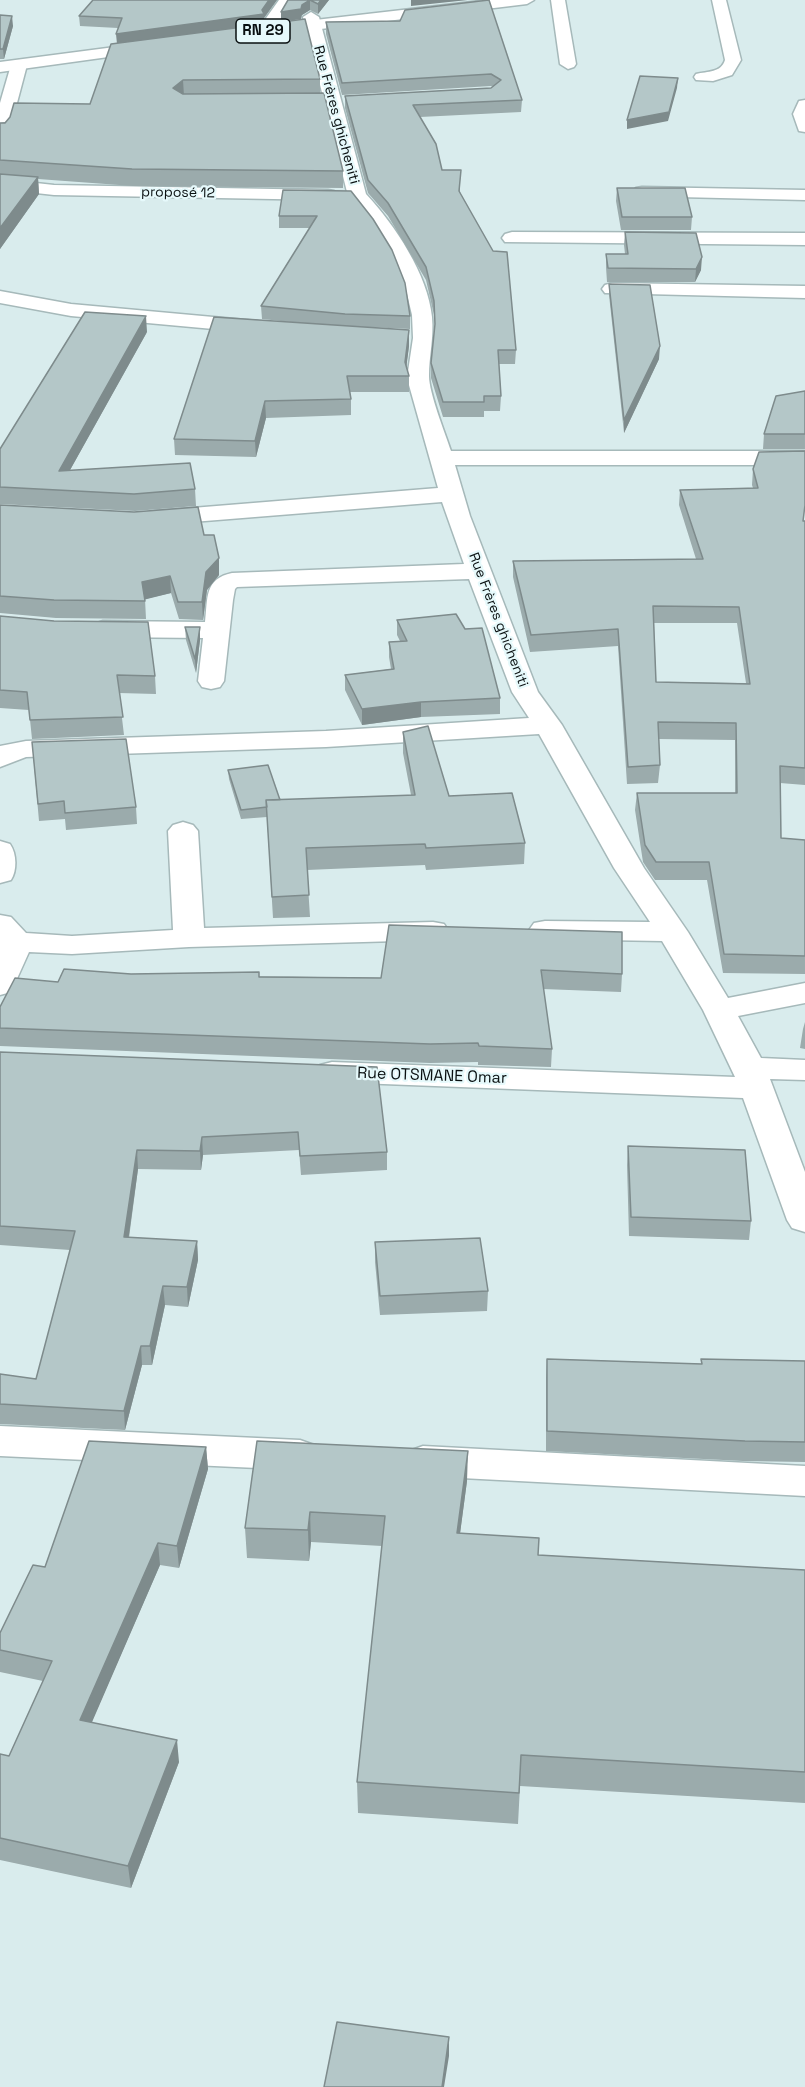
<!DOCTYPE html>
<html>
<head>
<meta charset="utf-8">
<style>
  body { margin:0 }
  canvas { display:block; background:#d9eced }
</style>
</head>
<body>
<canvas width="805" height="2087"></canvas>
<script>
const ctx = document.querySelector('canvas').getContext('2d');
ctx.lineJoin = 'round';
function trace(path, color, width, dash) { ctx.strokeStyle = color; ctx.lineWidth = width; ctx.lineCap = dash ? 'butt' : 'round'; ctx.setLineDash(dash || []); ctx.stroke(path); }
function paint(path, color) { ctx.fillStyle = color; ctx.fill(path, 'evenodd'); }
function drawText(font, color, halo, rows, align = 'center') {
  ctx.font = font + ' "Space Grotesk",sans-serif'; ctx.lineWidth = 4.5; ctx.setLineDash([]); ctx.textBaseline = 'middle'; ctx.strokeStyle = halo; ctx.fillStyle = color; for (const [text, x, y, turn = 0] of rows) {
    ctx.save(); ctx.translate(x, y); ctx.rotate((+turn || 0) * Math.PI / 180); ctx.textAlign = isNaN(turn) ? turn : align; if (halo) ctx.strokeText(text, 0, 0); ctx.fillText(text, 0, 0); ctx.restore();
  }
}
const minor = new Path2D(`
  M279 0H293L277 24H267L264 21Z
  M551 0H565L576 64 574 67 568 69 560 64Z
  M712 0H726L741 60 732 75 713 81 696 80 694 77 696 74C708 71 721 73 725 60Z
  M311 12 319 17 366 194C395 225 428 275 432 317 434 338 429 356 429 376 429 393 445 433 451 451H805V465H455L470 516 538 692 562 725 644 868 688 932 728 998 805 983V1003L738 1016 761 1058 805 1060V1080L770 1079 805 1172V1232L792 1228 787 1220 743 1098 332 1082 320 1079 315 1072 320 1065 332 1062 735 1077 703 1010 662 941 545 939 534 937 529 930 534 923 545 921 650 922 614 868 539 734 326 747 26 757 0 767V746L26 741 326 731 529 718 512 692 469 579 237 587 235 589 233 600 224 681 220 687 211 689 202 687 198 681 203 638 103 637 94 634 90 629 94 624 103 621 205 622C208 598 204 579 232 573L464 564 442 502 155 525 147 523 143 518 147 513 155 511 438 488 407 378 413 338 412 315 404 281 369 220 348 196 303 17Z
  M19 60 27 65 9 133 6 137 0 138V103L11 65Z
  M805 100V132L799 131 793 114 799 101Z
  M0 179 54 185 328 190 334 191 337 195 334 199 328 200 54 195 0 189Z
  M642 187 805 190V200L636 196 633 192 636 188Z
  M512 232 805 233V245L505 242 502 238 505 234Z
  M612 283 805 286V298L605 293 602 289 605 285Z
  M0 291 71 304 257 321 264 323 267 327 264 331 257 333 71 316 0 303Z
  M183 822 193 825 198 831 204 928 433 922 444 924 449 931 444 938 433 940 189 947 72 954 29 952 11 992 0 995V915L11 917 26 933 72 936 173 930 168 831 173 825Z
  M0 841 10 844C17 854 17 871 11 880L0 883Z
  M0 1426 300 1440 314 1445 320 1455 314 1465 300 1470 0 1456Z
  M423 1446 805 1466V1496L423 1476 409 1471 403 1461 409 1451Z`);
const trunk = new Path2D(`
  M489 0H534L527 4 263 36 255 31 263 26Z
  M153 42 161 47 159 50 0 72V62Z`);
trace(minor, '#a6b9ba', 3);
trace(trunk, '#a6b9ba', 3);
paint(minor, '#fff');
paint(trunk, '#fff');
paint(new Path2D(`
  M93 0H277L264 18V24L320 79V93L343 171V188L133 186 38 179 39 194 0 249V123L90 104 117 43 118 28 80 26 79 16Z
  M288 0H329L318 14 310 10 302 15Z
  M489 0 522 100 521 112 420 117 442 170 460 183V192L516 350 515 364H499L501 396 500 411H484V417H443L431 378V363L435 329 434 315 426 280 388 216 368 193 345 108V96L491 88 493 87 491 86 342 95 326 34V22L400 21Z
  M0 15 13 26 4 59H0Z
  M617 188 692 217 691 230H621L616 201Z
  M351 191 410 316V329L368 327 409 330V346L406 367 409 376V392H350L351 399V415L266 418 256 457 175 455 174 439 300 323 262 319 261 306 310 228H279V216Z
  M625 232 701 270 695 282H607L606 267V254H625L624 245Z
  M609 284 659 359 624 433 609 295Z
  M147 332 70 470 195 489 196 506 135 511 0 504V449Z
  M805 391V449H763L764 434Z
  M753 469 803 521H805V785L780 783 781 838 805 840V974L723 973 707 880H655L643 862 635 810 637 793H735V740L658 739 660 765 658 783 627 784 618 646 530 652 513 577V561L696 559 679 505 680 490 753 488 752 485ZM654 623H737L746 683 656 682Z
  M0 505 204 535 219 558V575L207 590 203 620 179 619 171 593 145 599 146 619 56 618 0 613Z
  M0 616 155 676 156 694 119 693 124 735 32 739 29 710 0 708Z
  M397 620 500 698V714L421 717 362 725 345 690V675L391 669 389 657V642L400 641 397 635Z
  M185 627H200V640L196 673 186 640Z
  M403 732 449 796 525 843 524 864 426 870 425 865 307 870 310 917 273 918 267 817 241 819 229 779 228 770 280 800 411 795 403 753Z
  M32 742 136 807 137 824 66 830 65 819 39 821Z
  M389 925 622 974 621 992 543 989 552 1049 551 1067 478 1065V1062L430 1063 0 1046V1007L58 982 131 974 381 978Z
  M805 1022V1049L800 1048 803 1029Z
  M0 1052 387 1152V1170L301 1175 299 1150 203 1155 201 1170 138 1169 129 1238 197 1241 198 1260 188 1307 165 1305 152 1365H142L125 1430 0 1424V1374L36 1379 70 1250 0 1245Z
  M628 1146 751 1221 749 1240 629 1236 627 1165Z
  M375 1242 488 1291 487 1311 380 1315 375 1262Z
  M547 1359 701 1364V1359L805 1361V1462L743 1461 546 1451V1378Z
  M257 1441 467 1481 460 1533 538 1555 805 1570V1803L520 1786 518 1824 358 1813 357 1782 382 1546 311 1542 309 1561 247 1558 245 1528Z
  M206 1447 208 1469 179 1568 160 1565 91 1723 179 1762 131 1888 0 1860V1754L9 1756 43 1681 0 1672V1633L45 1567Z`), '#9babac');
paint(new Path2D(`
  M269 0H277L264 18V24L117 44 116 34 262 10Z
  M310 0V10L302 15 301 19 281 22V12L302 5Z
  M321 0H329L318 14V4Z
  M411 0H468L411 6Z
  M12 16 13 26 4 59 3 49Z
  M678 78 677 88 668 121 627 129V120Z
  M183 80 184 96 173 88Z
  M38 177 39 194 0 249V228Z
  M702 257 701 270 695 282 696 269Z
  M146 316 147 332 60 488 59 471Z
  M409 330V346L405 378V362Z
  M660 346 659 359 624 433V420Z
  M265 401 266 418 256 457 255 441Z
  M219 558V575L207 590 203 620 202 602 206 572Z
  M170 576 171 593 143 600 142 582Z
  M200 627V640L196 673 195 659Z
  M421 702V717L362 725V709Z
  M202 1137 203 1155 201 1170 200 1151Z
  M137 1150 138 1169 126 1256 124 1237Z
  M197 1241 198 1260 188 1307 187 1287Z
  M163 1286 165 1305 152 1365 150 1346Z
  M141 1346 142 1365 125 1430 124 1411Z
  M206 1447 208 1469 179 1568 177 1546Z
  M468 1451 467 1481 456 1564 457 1533Z
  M310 1512 311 1542 309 1561 308 1530Z
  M158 1543 160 1565 83 1743 80 1720Z
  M177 1740 179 1762 131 1888 128 1866Z
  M449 2037V2056L444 2087H442Z`), '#7e8b8c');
const building = new Path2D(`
  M93 0H269L262 10 264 14 116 34 122 18 79 16Z
  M288 0H321L318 4 310 0 302 5 301 9 281 12Z
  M489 0 522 100 413 105 436 144 442 170H461L459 191 493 251 507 252 516 350H498L501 396H484V402H443L431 363 435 324 434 301 426 267 388 203 368 180 345 96 491 88 501 80 491 74 342 83 326 22 400 21 405 10Z
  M0 15 12 16 3 49H0Z
  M305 19 320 79 183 80 173 88 183 94 324 93 343 171 132 169 0 160V123H5L10 117 14 103 90 104 111 44Z
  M640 76 678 78 669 112 627 120Z
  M0 174 38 177 0 228Z
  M617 188H685L692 217H622Z
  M283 190 351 191 373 219 392 250 405 283 410 316 345 314 261 306 317 216H279Z
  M625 232 696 233 702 257 696 269 608 268 606 254H628Z
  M609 284 650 285 660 346 624 420Z
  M85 312 146 316 59 471 190 463 195 489 134 494 0 487V449Z
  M214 317 409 330 405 362 409 376H347L351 399 265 401 255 441 174 439Z
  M805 391V434H764L776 396Z
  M805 451V505L803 521H805V768L780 766 781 838 805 840V956L724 954 709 862H656L645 845 637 793H737L736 723 658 722 660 765 628 767 618 629 531 635 513 561 703 559 680 490 758 488 753 469 759 452ZM653 606 739 607 750 684 656 682Z
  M0 505 134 512 198 507 204 535H214L219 558 206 572 202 602H178L170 576 142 582 145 601 54 600 0 596Z
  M456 614 465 629 482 628 500 698 421 702 362 709 345 675 394 669 389 642 407 641 397 620Z
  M0 616 54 621 148 622 155 676 117 675 123 717 30 720 27 692 0 690Z
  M185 627H200L195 659Z
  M428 726 449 796 512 793 525 843 426 848 425 844 306 848 309 895 272 897 266 800 415 795 403 732Z
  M126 739 136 807 65 813 64 801 38 804 32 742Z
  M268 765 280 800H266L267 807 241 810 228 770Z
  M389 925 622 932V974L541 970 552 1049 479 1046 478 1043 430 1044 0 1028V1007L15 978 58 982 64 969 131 974 259 972V977L381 978Z
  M0 1052 377 1067 387 1152 300 1156 298 1132 202 1137 200 1151 137 1150 124 1237 197 1241 187 1287 163 1286 150 1346H141L124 1411 0 1404V1374L36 1379 75 1231 0 1226Z
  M628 1146 745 1150 751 1221 631 1217Z
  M480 1238 488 1291 380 1296 375 1242Z
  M547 1359 702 1364 701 1359 805 1361V1442L745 1441 547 1431Z
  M89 1441 206 1447 177 1546 158 1543 80 1720 177 1740 128 1866 0 1838V1754L9 1756 52 1661 0 1650V1633L33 1565 45 1567Z
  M257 1441 468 1451 457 1533 539 1538 538 1555 805 1570V1772L521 1755 519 1793 357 1782 385 1516 310 1512 308 1530 245 1528Z
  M337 2022 449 2037 442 2087H324Z`);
paint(building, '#b4c7c8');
trace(building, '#7e8b8c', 1.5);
drawText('14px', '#0a1011', '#e6f9fb', [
  ["Rue Frères ghicheniti",336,115,75],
  ["proposé 12",178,193,1],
  ["Rue Frères ghicheniti",498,620,69]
]);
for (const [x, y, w] of [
  [263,31,54]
]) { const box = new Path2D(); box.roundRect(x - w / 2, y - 12, w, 24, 4.5); ctx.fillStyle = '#e6f9fb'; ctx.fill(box); trace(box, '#0a1011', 1.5); }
drawText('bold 15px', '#0a1011', null, [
  ["RN 29",263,31]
]);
drawText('16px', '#0a1011', '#e6f9fb', [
  ["Rue OTSMANE Omar",432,1076,2]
]);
</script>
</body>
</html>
